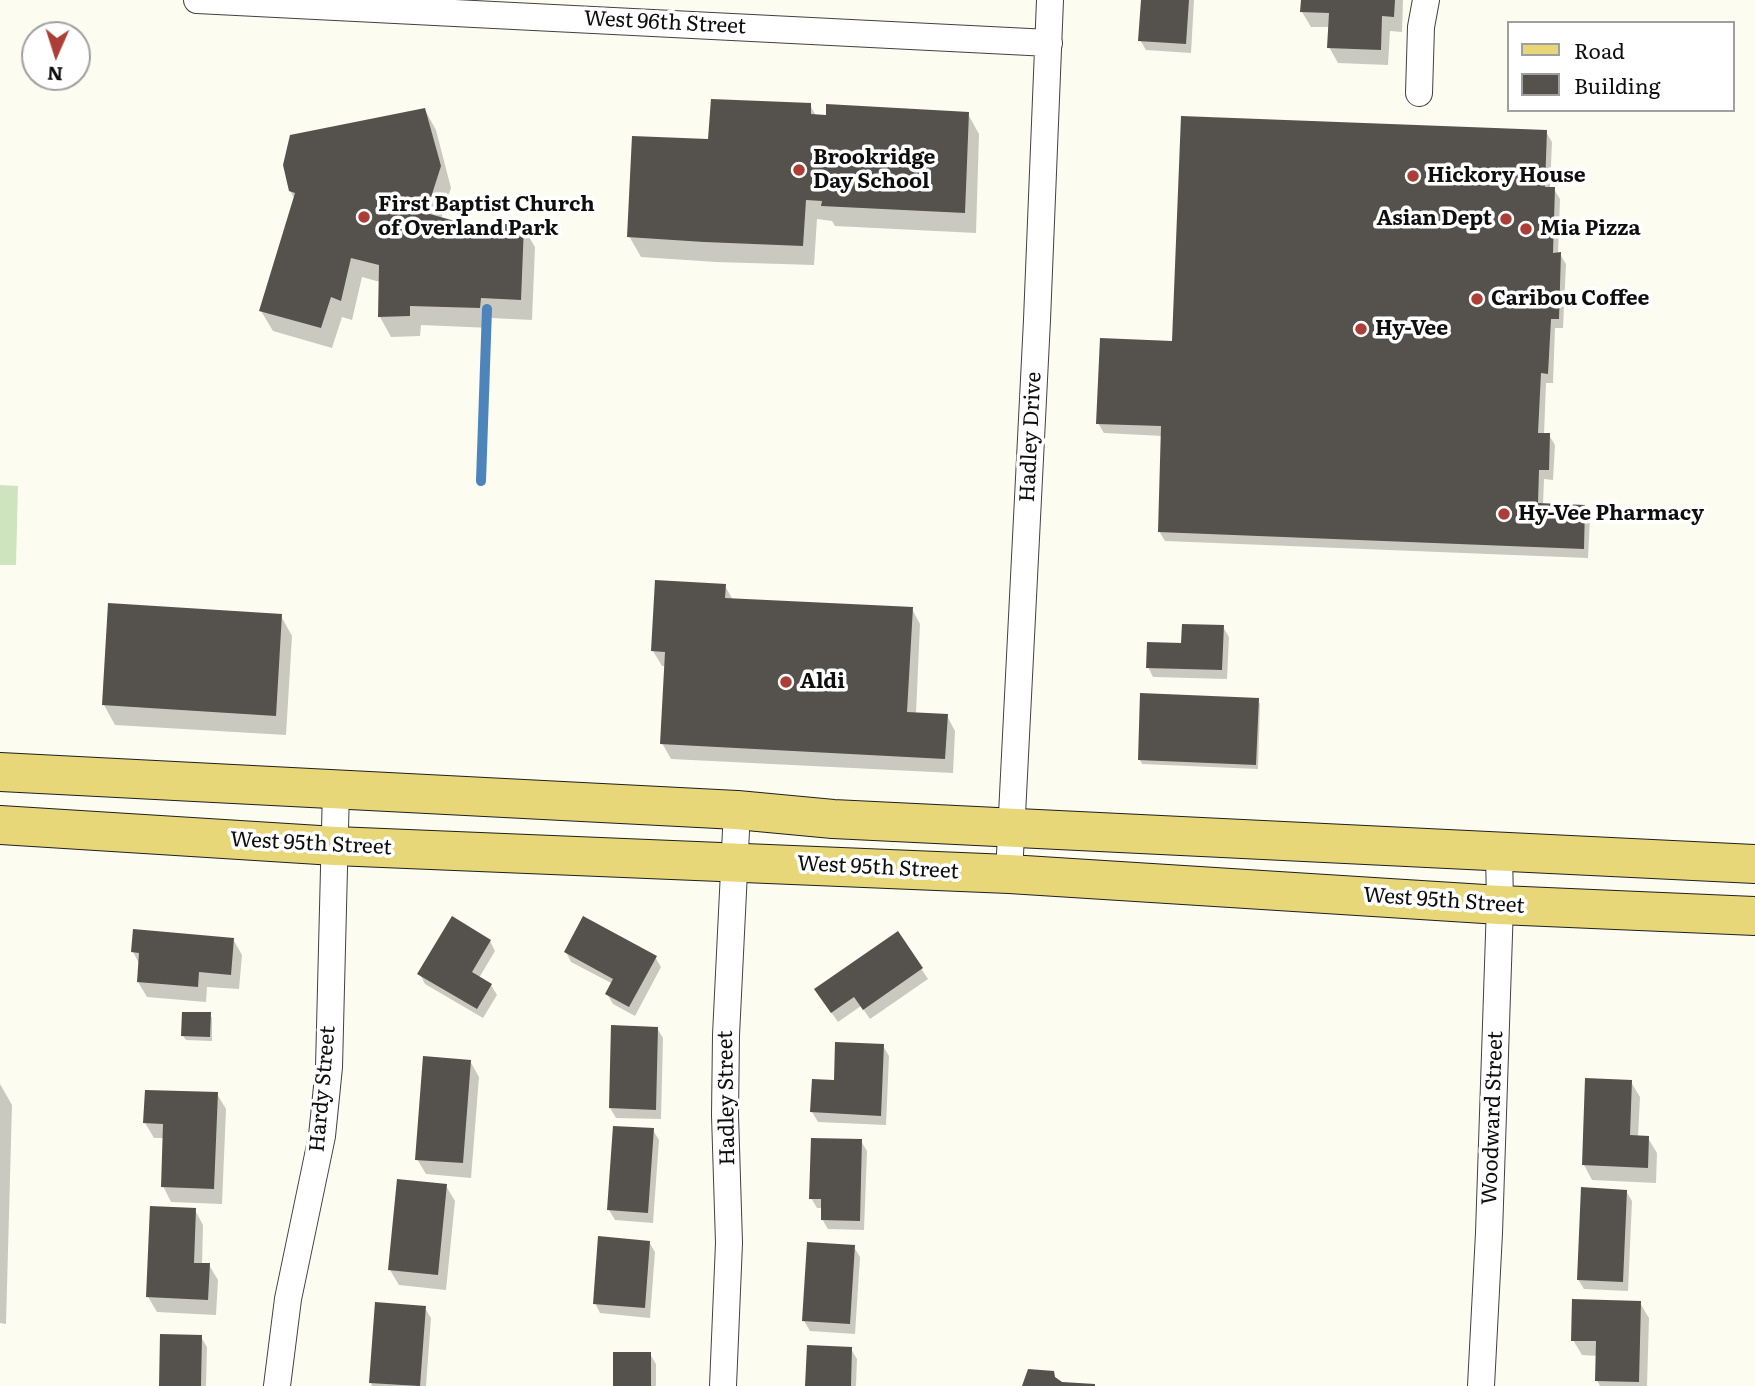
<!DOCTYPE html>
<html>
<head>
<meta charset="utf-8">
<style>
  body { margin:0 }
  #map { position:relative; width:1755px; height:1386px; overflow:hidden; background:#fdfcf1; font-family:Literata,serif }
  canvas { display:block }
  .legend { position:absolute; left:1507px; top:21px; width:228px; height:91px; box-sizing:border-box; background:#fff; border:2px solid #9f9f9f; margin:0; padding:9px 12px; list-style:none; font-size:21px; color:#0e0e0e }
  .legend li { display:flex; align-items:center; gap:14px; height:35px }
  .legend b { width:35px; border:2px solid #9f9f9f }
  .north { position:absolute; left:21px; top:21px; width:70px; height:70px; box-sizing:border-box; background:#fff; border:2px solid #9f9f9f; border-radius:50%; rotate:183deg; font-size:19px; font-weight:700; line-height:28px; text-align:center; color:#0e0e0e }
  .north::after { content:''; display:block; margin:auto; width:24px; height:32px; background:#ac3e38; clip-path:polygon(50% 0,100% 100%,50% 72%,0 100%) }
</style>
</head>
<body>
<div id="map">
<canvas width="1755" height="1386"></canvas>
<ul class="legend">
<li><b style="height:9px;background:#e7d778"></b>Road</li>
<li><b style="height:19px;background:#55514c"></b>Building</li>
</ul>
<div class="north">N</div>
</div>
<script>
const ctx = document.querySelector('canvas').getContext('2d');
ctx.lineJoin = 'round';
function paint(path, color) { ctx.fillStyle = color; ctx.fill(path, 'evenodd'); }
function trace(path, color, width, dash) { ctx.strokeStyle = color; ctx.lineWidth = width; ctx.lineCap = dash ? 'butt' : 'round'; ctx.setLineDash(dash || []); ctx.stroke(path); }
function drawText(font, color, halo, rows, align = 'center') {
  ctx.font = font + ' Literata,serif'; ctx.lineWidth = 7; ctx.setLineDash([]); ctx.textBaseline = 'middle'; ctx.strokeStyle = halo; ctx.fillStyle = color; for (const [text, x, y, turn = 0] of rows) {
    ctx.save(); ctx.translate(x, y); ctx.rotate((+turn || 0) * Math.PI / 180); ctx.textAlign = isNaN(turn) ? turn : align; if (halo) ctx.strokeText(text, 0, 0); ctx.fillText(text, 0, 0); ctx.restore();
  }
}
paint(new Path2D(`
  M0 485 18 486 16 565H0Z`), '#cee4bf');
paint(new Path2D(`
  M1143 0H1194L1191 53 1146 50 1140 40Z
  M1303 0H1403L1402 32 1390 31 1388 65 1338 63 1329 47 1330 27H1311L1302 12Z
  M810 105 816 116 968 114 979 134 976 233 835 226 832 221 817 219 814 265 716 262 641 257 629 236 710 141Z
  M425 110 436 130 451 188 441 219 455 222 523 227 535 247 532 320 491 318V328L421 325 420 336 391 337 380 317V282L362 277 352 320 342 317 332 348 273 331 261 311 295 199 290 191Z
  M1546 132 1552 142 1550 189H1554L1560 199 1558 254H1560L1566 264 1563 328H1555L1553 383H1546L1544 435H1549L1555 445 1553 480 1544 479 1543 505 1584 507 1590 517 1588 558 1165 541 1159 531 1163 436 1104 433 1098 423 1174 343Z
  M725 586 733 600 912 609 920 624 916 714 947 716 955 731 953 773 671 759 662 743 666 666H662L653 651Z
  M281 616 292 636 286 735 115 725 104 705Z
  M1223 627 1229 637 1227 679 1153 677 1148 667Z
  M1258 700 1260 704 1258 769 1142 764 1140 760Z
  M898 934 928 979 870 1019 861 1006 838 1022 822 999Z
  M233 939 242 955 239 989 207 987 206 1002 147 997 138 982 140 965 133 952Z
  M490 941 495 951 479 978 491 985 497 995 483 1018 425 984 420 974Z
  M566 952 655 957 661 967 635 1016 613 1004 607 994 613 984 571 962Z
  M210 1014 212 1018V1041L186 1040 183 1036Z
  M657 1028 663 1038 661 1119 616 1118 610 1108Z
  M883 1046 889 1056 886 1125 818 1122 812 1112Z
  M470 1061 479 1077 471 1178 426 1174 417 1159Z
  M1631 1082 1640 1097 1638 1137 1648 1138 1657 1153 1656 1183 1592 1180 1584 1165Z
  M0 1084 12 1105 6 1324 0 1323Z
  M217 1094 226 1109 222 1204 171 1202 163 1186 165 1138H154L145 1123Z
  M653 1130 659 1140 653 1223 615 1220 609 1210Z
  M861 1141 867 1151 864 1230 828 1229 822 1219 823 1208H817L811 1198Z
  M446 1186 455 1201 446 1290 399 1285 390 1270Z
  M1626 1191 1632 1201 1628 1291 1584 1289 1578 1279Z
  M195 1210 203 1225 202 1265H209L218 1280 216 1315 157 1312 148 1297Z
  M649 1242 655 1252 650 1318 600 1313 595 1303Z
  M854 1247 860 1257 855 1334 810 1331 804 1321Z
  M1640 1303 1649 1318 1647 1386H1600L1597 1380 1598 1356 1582 1355 1573 1340Z
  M425 1308 431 1318 426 1386H372L371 1383Z
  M201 1337 207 1347 206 1386H160Z
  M851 1349 857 1359 856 1386H859H807Z
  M650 1354 656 1364V1386H615Z`), '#0003');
trace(new Path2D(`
  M481 481 487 309`), '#4d84bc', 10);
paint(new Path2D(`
  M1141 0H1189L1186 44 1138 41Z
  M1301 0H1395L1394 17 1382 16 1381 50 1327 48 1329 13 1300 12Z
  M711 99 811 103V114L826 115V104L969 112 965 213 821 206 822 201 806 200 803 246 704 242 627 237 632 136 708 139Z
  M425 108 441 166 426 213 455 221 524 225 521 300 481 298 480 308 410 306V316L378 317 379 265 351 258 341 301 331 297 321 328 259 311 295 193 289 191 283 165 290 135Z
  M1181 116 1547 130 1545 187H1555L1553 253 1561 252 1559 319H1551L1548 374 1541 373 1538 433H1550L1549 470H1539L1538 503 1585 505 1584 549 1158 532 1161 426 1096 424 1100 338 1172 341Z
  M655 580 726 584 725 598 913 607 907 712 948 714 945 759 660 744 665 652 651 651Z
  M108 603 282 614 276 716 102 705Z
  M1182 624 1224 625 1222 670 1146 668 1147 642 1181 643Z
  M1140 693 1259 698 1256 765 1138 760Z
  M452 916 491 940 472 972 492 984 477 1009 417 974Z
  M583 916 657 956 629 1007 605 994 613 979 564 952Z
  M133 929 234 938 231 975 199 972 198 987 137 982 139 953 131 952Z
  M898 931 923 968 863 1010 854 997 831 1013 814 989Z
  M182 1012H211L210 1037 181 1036Z
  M611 1025 658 1027 656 1110 609 1108Z
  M835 1042 884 1044 881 1116 810 1112 812 1079 834 1080Z
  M423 1056 471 1060 463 1163 415 1160Z
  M1585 1078 1632 1080 1630 1135 1649 1136 1648 1168 1582 1165Z
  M145 1090 218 1092 214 1189 161 1187 163 1124 143 1123Z
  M613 1126 654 1128 648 1213 607 1210Z
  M811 1138 862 1139 860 1221 821 1220V1199H809Z
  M397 1179 447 1184 438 1275 388 1270Z
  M1581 1187 1627 1190 1623 1282 1577 1280Z
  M150 1206 196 1208 194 1263H210L208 1300 146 1297Z
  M598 1236 650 1241 645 1308 593 1304Z
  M807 1242 855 1245 850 1324 802 1321Z
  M1572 1299 1641 1301 1639 1382 1595 1381 1596 1341H1571Z
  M375 1302 426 1306 420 1386 369 1383Z
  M160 1334 202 1335 201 1386H159Z
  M807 1345 852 1347 851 1386H805Z
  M613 1352H651V1386H613Z
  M1028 1369 1054 1371 1055 1377 1062 1382 1095 1384V1386H1022Z`), '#55514c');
const minor = new Path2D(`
  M197 0 1049 43
  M1419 93 1421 27 1426 0
  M1009 874 1037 320 1050 0
  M277 1386 288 1299 322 1136 329 1067 336 789
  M723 1386 729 1243 725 1115 726 1035 737 810
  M1481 1386 1489 1233 1500 905 1499 850`);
const primary = new Path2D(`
  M0 772 737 810 833 819 1755 864
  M0 825 335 846 1009 874 1500 905 1755 916`);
trace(minor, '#414141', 28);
trace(primary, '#1f1f1f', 40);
trace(minor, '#fff', 26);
trace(primary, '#e7d778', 38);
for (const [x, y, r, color] of [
  [799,170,7,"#ac3e38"],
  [1413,176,7,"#ac3e38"],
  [364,217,7,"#ac3e38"],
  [1506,219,7,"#ac3e38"],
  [1526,229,7,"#ac3e38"],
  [1477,299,7,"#ac3e38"],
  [1361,329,7,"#ac3e38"],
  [1504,514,7,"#ac3e38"],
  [786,682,7,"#ac3e38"]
]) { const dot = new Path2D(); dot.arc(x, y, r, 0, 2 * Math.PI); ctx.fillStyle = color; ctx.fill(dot); trace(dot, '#fff', 2.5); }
drawText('21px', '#0e0e0e', '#fff', [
  ["West 96th Street",665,23,3],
  ["Hadley Drive",1031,437,-87],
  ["West 95th Street",311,844,3],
  ["West 95th Street",878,868,3],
  ["West 95th Street",1444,901,4],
  ["Hardy Street",323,1089,-85],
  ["Hadley Street",727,1098,-91],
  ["Woodward Street",1493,1118,-88]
]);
drawText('bold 21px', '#0e0e0e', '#fff', [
  ["Brookridge",813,158],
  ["Day School",813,182],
  ["Hickory House",1427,176],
  ["First Baptist Church",378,205],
  ["of Overland Park",378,229],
  ["Asian Dept",1492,219,"right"],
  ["Mia Pizza",1540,229],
  ["Caribou Coffee",1491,299],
  ["Hy-Vee",1375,329],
  ["Hy-Vee Pharmacy",1518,514],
  ["Aldi",800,682]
], 'left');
</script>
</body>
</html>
